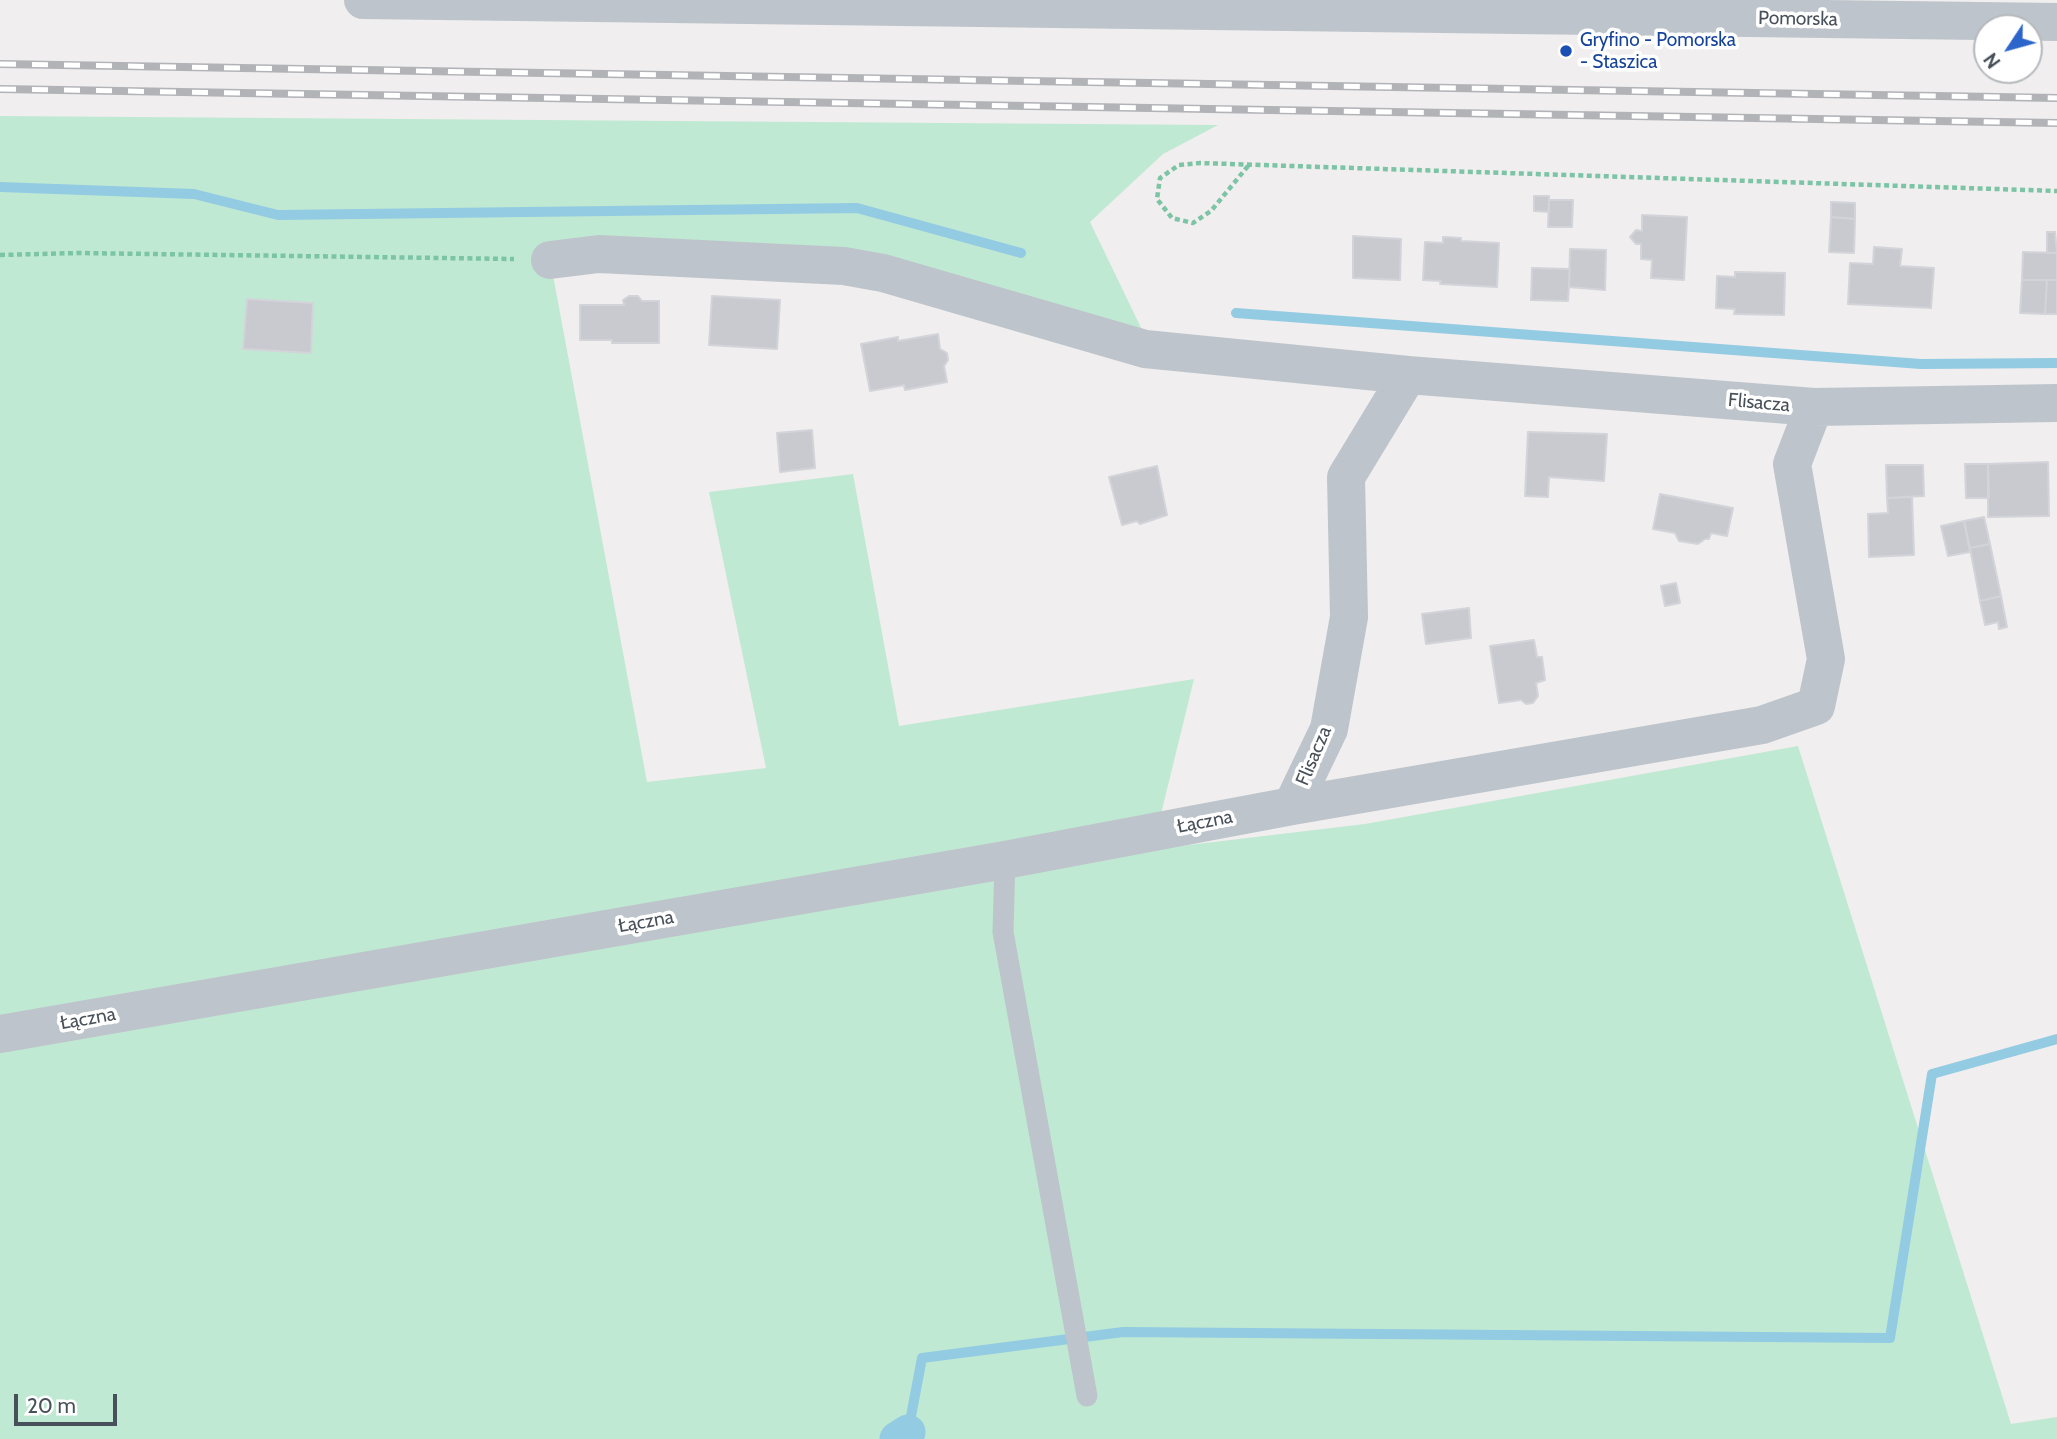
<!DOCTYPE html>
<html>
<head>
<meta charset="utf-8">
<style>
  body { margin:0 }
  #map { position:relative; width:2057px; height:1439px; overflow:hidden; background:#f0eeee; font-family:Cabin,sans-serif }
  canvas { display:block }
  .north { position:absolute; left:1973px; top:14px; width:70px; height:70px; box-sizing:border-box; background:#fff; border:2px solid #b6b9bd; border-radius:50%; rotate:234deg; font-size:19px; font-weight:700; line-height:28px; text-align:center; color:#485059 }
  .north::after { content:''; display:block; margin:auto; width:24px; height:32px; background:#2d66cb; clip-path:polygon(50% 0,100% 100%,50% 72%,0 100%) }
  .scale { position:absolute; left:14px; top:1394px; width:103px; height:32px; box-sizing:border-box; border:4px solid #485059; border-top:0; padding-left:9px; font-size:21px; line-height:24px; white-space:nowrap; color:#485059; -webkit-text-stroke:5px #fff; paint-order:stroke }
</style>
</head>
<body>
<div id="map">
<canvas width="2057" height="1439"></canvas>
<div class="north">N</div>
<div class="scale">20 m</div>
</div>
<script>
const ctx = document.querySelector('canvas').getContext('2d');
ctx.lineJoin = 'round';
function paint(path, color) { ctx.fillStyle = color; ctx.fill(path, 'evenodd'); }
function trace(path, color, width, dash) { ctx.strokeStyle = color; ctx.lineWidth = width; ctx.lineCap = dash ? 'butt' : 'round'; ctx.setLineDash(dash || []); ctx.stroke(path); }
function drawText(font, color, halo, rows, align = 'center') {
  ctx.font = font + ' Cabin,sans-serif'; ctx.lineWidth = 7; ctx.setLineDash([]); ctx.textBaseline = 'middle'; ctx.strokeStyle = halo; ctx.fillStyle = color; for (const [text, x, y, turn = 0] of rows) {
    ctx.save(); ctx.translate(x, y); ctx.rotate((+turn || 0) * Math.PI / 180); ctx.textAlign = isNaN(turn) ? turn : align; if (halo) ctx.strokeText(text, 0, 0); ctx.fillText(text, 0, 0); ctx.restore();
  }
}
paint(new Path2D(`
  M0 116 1218 125 1163 154 1090 222 1146 338 863 250 548 248 647 782 766 768 709 492 853 474 899 726 1194 679 1160 818 0 1020Z
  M1798 746 2011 1424 2057 1417V1439H0V1043L995 868 1365 824Z`), '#c0e9d3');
trace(new Path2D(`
  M0 187 194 194 278 215 857 208 1021 253
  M1236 313 1921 364 2057 363
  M908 1432 922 1358 1123 1332 1890 1338 1932 1074 2057 1039`), '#92cbe2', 10);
trace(new Path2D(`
  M897 1439 908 1432`), '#92cbe2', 35);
const building = new Path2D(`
  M1534 196H1549V212L1534 211Z
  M1549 200H1573L1572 227H1548Z
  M1831 202 1855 203V219L1831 217Z
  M1642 215 1687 217 1684 280 1651 278 1652 260 1641 259V244H1636L1630 237 1636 230 1642 231Z
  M1831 217 1855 219 1854 253 1829 252Z
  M2047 232H2055L2057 253H2047Z
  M1353 236 1401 239 1400 280 1353 278Z
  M1443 237 1461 238V241L1499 243 1497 287 1440 284 1441 281 1423 280 1425 242 1443 243Z
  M1874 247 1902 249 1900 266 1934 268 1931 308 1848 304 1850 263 1873 264Z
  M1570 249 1606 250 1605 290 1569 287Z
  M2023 252 2057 253V280H2022Z
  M1532 268 1570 269 1568 301 1531 300Z
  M1735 272 1785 273 1784 315 1734 314 1735 309 1716 308 1717 276 1735 277Z
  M2022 280H2047L2045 314 2020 313Z
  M2047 280H2057V314H2045Z
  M629 296H638L642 301H659V343H612V340H580V305H624L623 300Z
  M712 296 780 300 777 349 709 345Z
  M247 299 313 303 311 353 243 349Z
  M938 334 940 349 947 353 948 360 944 366 947 382 905 390 904 385 870 391 861 344 898 337V341Z
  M812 430 815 468 780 472 777 433Z
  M1528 432 1607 434 1604 481 1549 477 1548 497 1525 496Z
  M2048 462 2049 516 1988 517V464Z
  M1965 464H1988L1989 498H1966Z
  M1886 465H1923L1924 496 1887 498Z
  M1157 466 1167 515 1140 524 1137 521 1122 525 1109 477Z
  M1660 494 1733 508 1727 536 1711 533 1709 539H1705L1698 544 1679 541 1675 533 1653 529Z
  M1912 497 1914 555 1869 557 1868 514 1888 513 1887 498Z
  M1984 517 1990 544 1970 548 1964 521Z
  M1964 521 1970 552 1948 556 1941 526Z
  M1990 544 2001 596 1980 601 1970 548Z
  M1676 583 1680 603 1665 606 1661 586Z
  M2001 596 2007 627 1999 629 1998 622 1985 625 1980 601Z
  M1469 608 1471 638 1426 644 1422 614Z
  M1534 640 1537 657H1542L1545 680 1536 683 1538 696 1533 703 1526 704 1521 700 1499 703 1490 646Z`);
paint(building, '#c9cad0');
trace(building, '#d2d4d9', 2);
trace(new Path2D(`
  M1248 166 1211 211 1193 223 1172 218 1157 199 1160 178 1179 165 1200 163 2057 191
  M0 255 78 253 514 259`), '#7cc4a6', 4.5, [5, 3.5]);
trace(new Path2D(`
  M1005 860 1003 932 1087 1396`), '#bec4cb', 21);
trace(new Path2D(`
  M550 260 599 254 844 266 883 273 1145 349 1408 375
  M1292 806 1329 729 1349 617 1346 477 1408 375 1814 407 2057 403
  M0 1034 1005 860 1292 806 1762 725 1816 706 1826 659 1792 464 1814 407`), '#bec4cb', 38);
trace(new Path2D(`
  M363 0 2057 22`), '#bec4cb', 38);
const rail = new Path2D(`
  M0 64 2057 98
  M0 89 2057 123`);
trace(rail, '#b1b3b7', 8);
trace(rail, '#fff', 5, [16]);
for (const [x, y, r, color] of [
  [1566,51,7,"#1a4fb4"]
]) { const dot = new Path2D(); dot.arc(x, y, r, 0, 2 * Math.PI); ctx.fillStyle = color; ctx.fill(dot); trace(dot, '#fff', 2.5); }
drawText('19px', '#485059', '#fff', [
  ["Pomorska",1798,19,1],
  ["Flisacza",1759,403,5],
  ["Flisacza",1314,756,-67],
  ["Łączna",1205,822,-11],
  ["Łączna",646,922,-10],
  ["Łączna",88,1019,-10]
]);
drawText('19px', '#164399', '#fff', [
  ["Gryfino - Pomorska",1580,40],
  ["- Staszica",1580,62]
], 'left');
</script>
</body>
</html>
